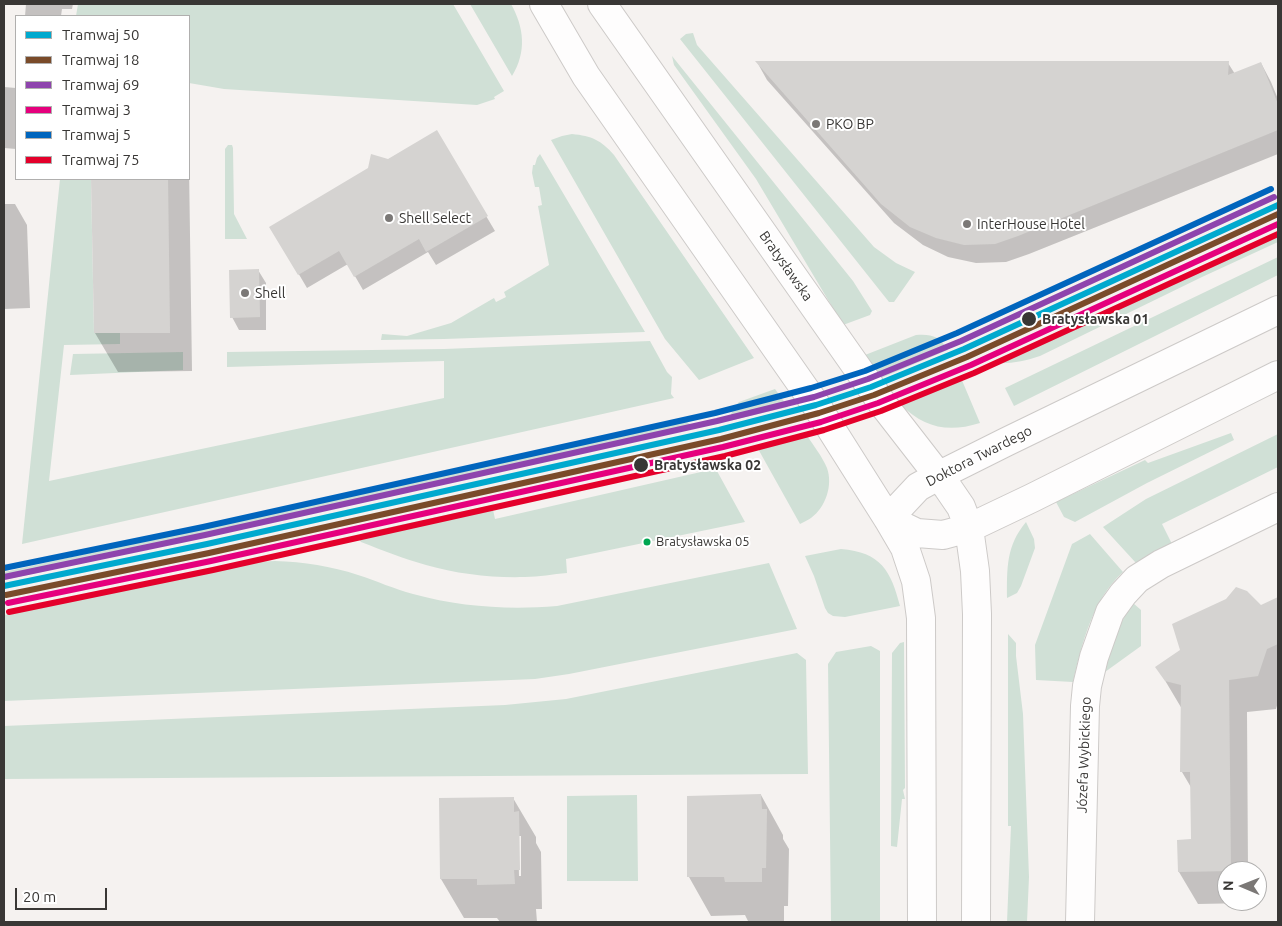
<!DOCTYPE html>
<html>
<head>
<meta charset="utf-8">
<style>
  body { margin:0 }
  #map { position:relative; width:1282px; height:926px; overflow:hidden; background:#f5f2f0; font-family:Ubuntu,sans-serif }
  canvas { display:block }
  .frame { position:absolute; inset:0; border:5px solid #393735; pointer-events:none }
  .legend { position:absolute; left:15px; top:15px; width:175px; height:165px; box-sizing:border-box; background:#fff; border:1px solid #b0afae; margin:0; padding:6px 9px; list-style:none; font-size:15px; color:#393735 }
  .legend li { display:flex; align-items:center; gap:10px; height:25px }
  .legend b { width:25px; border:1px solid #b0afae }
  .north { position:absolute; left:1217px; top:861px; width:50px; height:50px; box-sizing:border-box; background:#fff; border:1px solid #b0afae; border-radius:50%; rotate:271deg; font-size:14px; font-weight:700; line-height:20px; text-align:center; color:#393735 }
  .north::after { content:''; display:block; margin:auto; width:18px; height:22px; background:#7b7876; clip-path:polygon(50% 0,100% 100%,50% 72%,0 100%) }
  .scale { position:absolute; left:15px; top:888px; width:92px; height:22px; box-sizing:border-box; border:2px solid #393735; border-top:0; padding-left:6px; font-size:15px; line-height:18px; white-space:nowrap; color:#393735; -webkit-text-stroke:4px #fff; paint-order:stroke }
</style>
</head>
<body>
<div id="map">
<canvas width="1282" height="926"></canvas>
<div class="frame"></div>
<ul class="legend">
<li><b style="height:6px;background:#00a9ce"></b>Tramwaj 50</li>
<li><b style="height:6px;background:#7a4b2a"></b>Tramwaj 18</li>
<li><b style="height:6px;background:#8e44ad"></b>Tramwaj 69</li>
<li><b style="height:6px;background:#e5007d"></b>Tramwaj 3</li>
<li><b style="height:6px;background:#0065bd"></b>Tramwaj 5</li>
<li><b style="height:6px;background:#e4002b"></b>Tramwaj 75</li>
</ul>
<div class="north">N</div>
<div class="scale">20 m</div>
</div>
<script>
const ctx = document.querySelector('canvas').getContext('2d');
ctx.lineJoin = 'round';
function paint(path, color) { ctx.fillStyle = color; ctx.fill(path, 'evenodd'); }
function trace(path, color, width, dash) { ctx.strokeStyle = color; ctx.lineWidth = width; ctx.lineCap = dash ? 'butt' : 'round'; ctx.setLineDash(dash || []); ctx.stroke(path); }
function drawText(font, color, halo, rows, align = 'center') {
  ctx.font = font + ' Ubuntu,sans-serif'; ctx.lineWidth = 4; ctx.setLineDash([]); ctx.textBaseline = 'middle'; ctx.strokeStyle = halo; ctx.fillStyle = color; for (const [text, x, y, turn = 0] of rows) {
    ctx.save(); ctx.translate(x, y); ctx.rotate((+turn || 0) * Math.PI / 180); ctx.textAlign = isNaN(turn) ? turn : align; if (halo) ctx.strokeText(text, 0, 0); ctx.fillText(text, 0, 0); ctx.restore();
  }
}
paint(new Path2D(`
  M78 4H453L504 91 494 97 495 99 477 105 224 89 189 83V16H76Z
  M470 4H511C524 27 527 52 512 76Z
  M693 33 697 45 874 247 896 263 915 272 894 302H889L680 39 686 34Z
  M672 56 853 281 872 311 870 315 843 325 756 179 674 65Z
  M572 134C592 136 601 140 614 155L754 358 699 380 665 339 551 140 562 136Z
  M228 145H232L233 148 234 214 247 239H225V149Z
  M540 154 645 332 444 339 381 340 382 334 407 336 451 323 494 298 496 302 506 297 504 292 549 265 538 206 542 205 539 187H535L532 173 533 165H535L537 158Z
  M60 179H91L94 333H120V344L64 345 49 481 444 398V361L227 367V352L444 349 650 341 667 372 672 377 671 394 674 398 22 544Z
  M1278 233V242L1202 277 1040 356C1025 361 1011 364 995 363Z
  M1278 257V275L1014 406 1005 388Z
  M916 335C932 334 939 336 948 350L881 378 865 355Z
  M183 352V370L70 375 73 354Z
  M961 378 980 423C948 433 924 428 900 404Z
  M775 389 788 407 729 421C731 413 733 408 739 402Z
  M683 420 692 425 693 428 356 504 4 580V572Z
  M1231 433 1234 440 1147 483 1075 522 1064 517 1056 502 1145 460 1148 463Z
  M806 434C813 445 822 456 827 468 833 485 826 507 811 518 808 520 804 522 800 524L757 447Z
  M1278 434V467L1162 524 1172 544 1136 563 1103 527 1146 499Z
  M714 469 717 471 745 522 566 559 567 573C553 574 539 577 525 577 492 578 457 574 426 565 404 559 382 550 361 542L359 539 363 533 492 505 495 519Z
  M1026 522 1034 539 1035 548 1021 586 1017 593 1007 598C1007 568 1006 546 1026 522Z
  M1090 534 1123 572C1093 599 1082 643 1073 682L1036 680 1035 645 1072 544Z
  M841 549C881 552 891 571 900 606L845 617 833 616 828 613 825 608 814 576 805 556Z
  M275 561C304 562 331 566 358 575 377 581 394 589 413 594 461 607 508 610 557 606L769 563 797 629 569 674 535 679 4 701V615L98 595 234 563Z
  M1133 603 1141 610V646L1105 672C1111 647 1118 624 1133 603Z
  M1008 634 1016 643V656L1023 714 1029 877 1027 922H1007L1011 826H1008Z
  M904 642 905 788 903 790 905 799H902L897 847 891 846 892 653 900 643Z
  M871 646 880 651V922H831L828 664 836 652Z
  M797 653 806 660 808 774 4 779V726L505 705 566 699Z
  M637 795 638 881H567V796Z`), '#d0e0d6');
paint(new Path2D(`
  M26 4H73L72 9H62L61 16H25Z
  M757 62 1228 63 1235 74 1261 63 1271 82 1278 99V154L1029 254 1006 262 976 263 948 257 923 245 894 223 767 80Z
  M4 87 16 88V149L4 148Z
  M436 132 495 231 436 265 428 252 363 290 348 264 307 288 271 227Z
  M189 166 192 371 118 372 95 333 93 179H189Z
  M4 204H15L27 225 30 308 4 309Z
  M258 270 266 283V330H239L232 317Z
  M1278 598V702L1276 709 1247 712 1248 871H1227V901H1249V903L1198 904 1179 872 1193 840 1192 789 1182 772V709L1157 667 1261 607Z
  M761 795 783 835V839L789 849 788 906H784V921H748L745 915 711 916 689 877Z
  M513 798 536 837V843L541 852 542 909H536L537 922H500L497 918H464L441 879 440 799ZM518 836H521V876H519Z`), '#0003');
paint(new Path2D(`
  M755 61H1229L1228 75 1261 62 1278 104V130L1018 236 995 244 964 245 936 238 910 227 881 204Z
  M437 130 488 216 426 252 419 239 354 277 339 251 298 275 269 227 368 168 371 154 388 159Z
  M91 179H168L170 333H94Z
  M259 269 260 317 230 318 229 270Z
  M1236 587 1247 591 1261 605 1278 597V644L1267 649 1258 676 1229 680 1231 871 1178 872 1177 840 1191 839 1190 772H1180L1181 685 1165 681 1155 667 1180 650 1172 624 1226 599Z
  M761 794 762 809H767L766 868H762V882H725L724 877H687V796Z
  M514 797V812L519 811 520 870H514L515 884 477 885V879H440L439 798Z`), '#d5d3d1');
const minor = new Path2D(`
  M544 4 586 76 816 405 888 519 905 548 916 581 921 618 922 922
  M602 4 882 403 948 488 961 507 969 528 975 571 977 614 976 922
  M888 519 918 487 938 476 1006 442 1278 310
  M888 519 917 533 943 535 969 528 1032 498 1278 375
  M1080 922 1085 706 1087 686 1094 657 1110 612 1123 594 1137 579 1161 564 1278 507`);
trace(minor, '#cdcac8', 30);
trace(minor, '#fefdfd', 28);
trace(new Path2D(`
  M4 586 207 544 719 430 816 405 871 387 964 349 1278 205`), '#00a9ce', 6);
trace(new Path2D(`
  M6 595 209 553 721 439 819 413 874 395 967 357 1278 214`), '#7a4b2a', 6);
trace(new Path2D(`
  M4 577 205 535 717 421 814 397 868 379 961 341 1274 197`), '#8e44ad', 6);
trace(new Path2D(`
  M8 603 211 561 723 447 821 422 878 403 971 365 1278 224`), '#e5007d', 6);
trace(new Path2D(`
  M4 568 203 527 715 413 811 388 865 371 957 333 1271 189`), '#0065bd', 6);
trace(new Path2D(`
  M9 612 213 570 725 456 824 430 881 411 974 373 1278 234`), '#e4002b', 6);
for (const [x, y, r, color] of [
  [816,124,5,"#7b7876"],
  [389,218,5,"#7b7876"],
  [967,224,5,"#7b7876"],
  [245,293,5,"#7b7876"],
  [1029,319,8,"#393735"],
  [641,465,8,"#393735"],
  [647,542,4.5,"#00a651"]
]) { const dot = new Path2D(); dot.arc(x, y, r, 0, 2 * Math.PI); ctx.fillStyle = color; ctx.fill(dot); trace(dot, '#fff', 2); }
drawText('13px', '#393735', '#fff', [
  ["Bratysławska 05",656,542]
], 'left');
drawText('14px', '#393735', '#fff', [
  ["PKO BP",826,124],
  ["Shell Select",399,218],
  ["InterHouse Hotel",977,224],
  ["Shell",255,293]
], 'left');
drawText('14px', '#393735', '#fff', [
  ["Bratysławska",786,266,55],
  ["Doktora Twardego",979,456,-27],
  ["Józefa Wybickiego",1084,755,-88]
]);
drawText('bold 14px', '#393735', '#fff', [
  ["Bratysławska 01",1042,319],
  ["Bratysławska 02",654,465]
], 'left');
</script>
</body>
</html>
